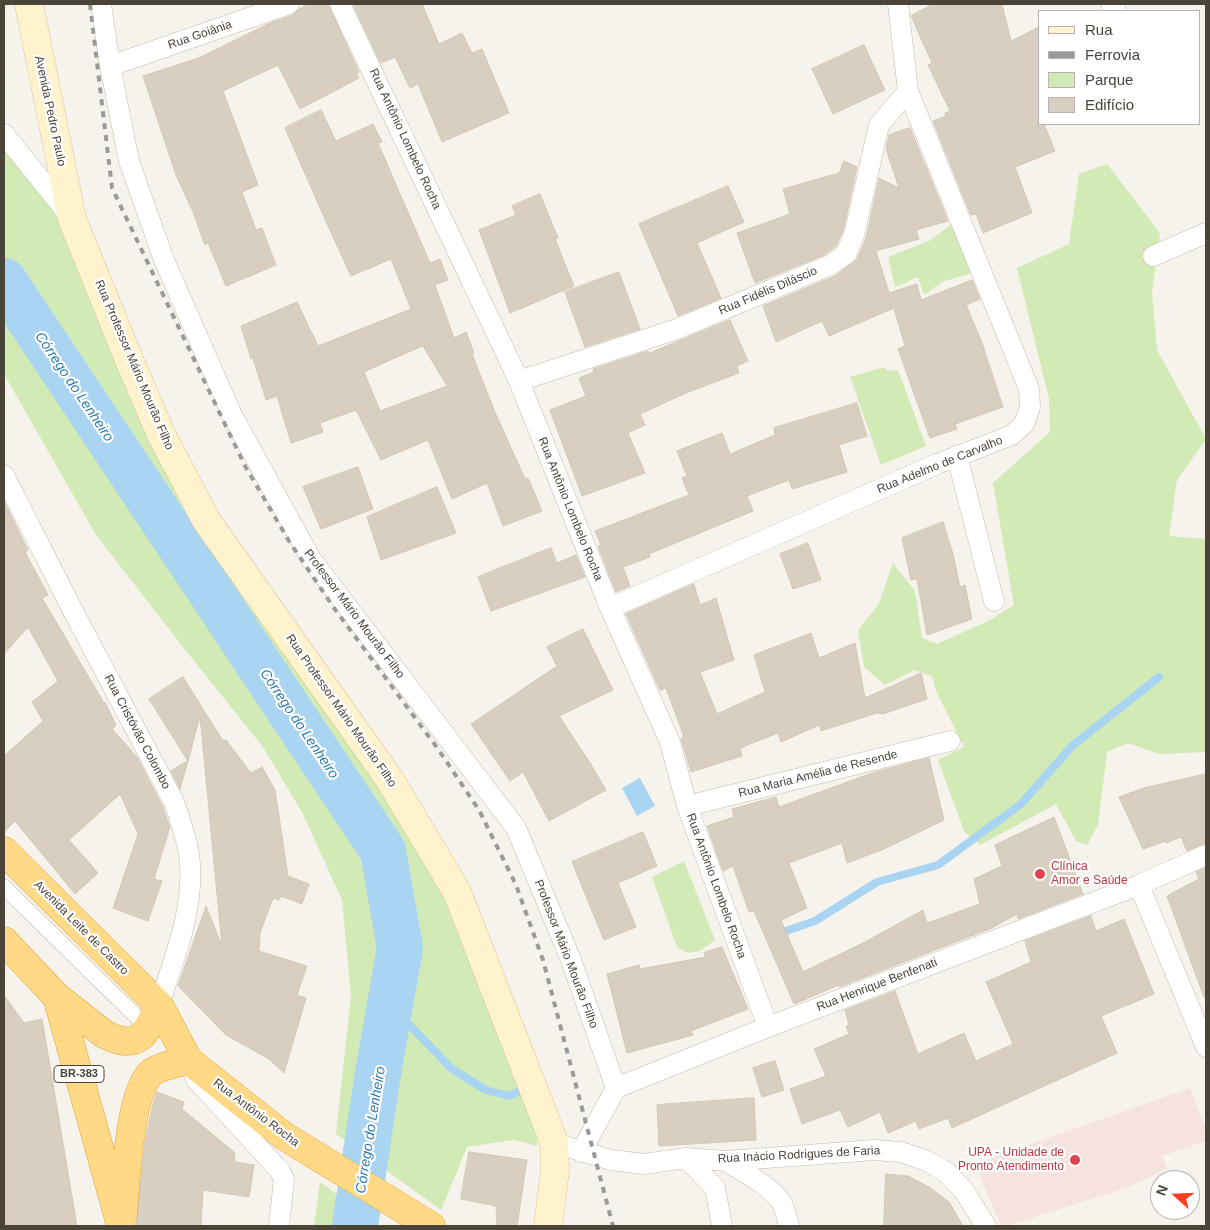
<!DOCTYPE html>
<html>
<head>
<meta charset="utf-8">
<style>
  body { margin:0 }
  #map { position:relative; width:1210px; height:1230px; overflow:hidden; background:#f6f3ec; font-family:Arial,sans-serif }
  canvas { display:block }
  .frame { position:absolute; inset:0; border:5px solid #4b4439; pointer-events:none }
  .legend { position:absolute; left:1038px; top:10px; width:162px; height:115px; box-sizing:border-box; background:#fff; border:1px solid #b7b4b0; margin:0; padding:6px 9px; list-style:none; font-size:15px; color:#4b4439 }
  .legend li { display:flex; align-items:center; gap:10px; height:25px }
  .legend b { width:25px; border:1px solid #b7b4b0 }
  .north { position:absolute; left:1150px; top:1170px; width:50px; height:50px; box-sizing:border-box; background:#fff; border:1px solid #b7b4b0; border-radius:50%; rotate:290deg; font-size:14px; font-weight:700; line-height:20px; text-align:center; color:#4b4439 }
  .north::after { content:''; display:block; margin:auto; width:18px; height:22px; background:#fc3f1d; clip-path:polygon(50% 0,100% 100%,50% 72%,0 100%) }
</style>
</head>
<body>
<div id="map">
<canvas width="1210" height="1230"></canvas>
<div class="frame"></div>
<ul class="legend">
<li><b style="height:6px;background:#fff3cd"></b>Rua</li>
<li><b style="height:6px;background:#9a9a9a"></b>Ferrovia</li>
<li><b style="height:14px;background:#d2eab5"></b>Parque</li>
<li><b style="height:14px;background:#d8cfc1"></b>Edifício</li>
</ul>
<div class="north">N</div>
</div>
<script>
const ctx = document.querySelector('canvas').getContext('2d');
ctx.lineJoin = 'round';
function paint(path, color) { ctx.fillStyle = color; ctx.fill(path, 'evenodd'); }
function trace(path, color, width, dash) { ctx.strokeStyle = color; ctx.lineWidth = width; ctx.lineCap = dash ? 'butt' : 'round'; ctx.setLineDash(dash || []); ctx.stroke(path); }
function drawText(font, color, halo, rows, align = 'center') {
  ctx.font = font + ' Arial,sans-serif'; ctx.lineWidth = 4.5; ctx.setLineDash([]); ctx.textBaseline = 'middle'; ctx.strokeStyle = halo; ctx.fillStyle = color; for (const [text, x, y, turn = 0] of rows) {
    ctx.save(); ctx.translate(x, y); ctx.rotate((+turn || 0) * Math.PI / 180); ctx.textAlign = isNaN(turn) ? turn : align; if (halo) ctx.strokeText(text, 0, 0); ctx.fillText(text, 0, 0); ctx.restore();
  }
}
paint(new Path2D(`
  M1190 1088 1206 1129V1141L1162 1156 1167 1169 1126 1188 1007 1226H1001L975 1164Z`), '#f6e3e0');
paint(new Path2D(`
  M4 150 65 223 244 582 449 892 537 1125V1146L514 1140 467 1147 441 1210 336 1134 351 995 342 900 303 814 263 747 183 647 96 535 4 374Z
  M1107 164 1160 233 1152 293 1157 350 1206 439 1177 480 1169 536 1206 539V752L1159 754 1128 743 1107 752 1098 825 1087 845 1076 841 1056 804 980 845 964 831 938 760 964 747 936 691 932 676 914 670 885 685 864 667 858 630 879 604 893 563 915 591 922 638 937 644 990 620 1014 605 993 483 1050 432 1049 399 1017 268 1069 244 1079 174Z
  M954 223 972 273 942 282 924 295 918 277 895 287 888 257 929 241Z
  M884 367 888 371 898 370 926 446 881 465 850 377Z
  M684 861 715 940 700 951 687 953 677 947 652 877Z
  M320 1182 380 1226H314Z`), '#d2eab5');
paint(new Path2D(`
  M640 778 655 806 637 816 622 788Z`), '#a9d4f2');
trace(new Path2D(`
  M777 934 815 921 877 882 938 865 1021 804 1072 746 1159 677
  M390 1005 452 1069 486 1090 509 1096 524 1089`), '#a9d4f2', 8);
trace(new Path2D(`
  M4 281 383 851 400 948 378 1073 355 1226`), '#a9d4f2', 46);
const building = new Path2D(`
  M311 4H328L359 72 356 73 359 78 300 109 278 65 223 91 258 185 242 192 256 230 262 228 276 265 226 286 208 243 205 245 193 212 176 175 143 76 199 58 270 23 293 15 299 9Z
  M353 4H422L439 44 462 33 472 53 482 49 509 113 442 142 418 84 410 88 395 57 381 63Z
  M934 4H1002L1011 41 1039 27V124H1044L1055 151 1015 167 1032 213 983 233 976 214 971 215 933 121 946 116 945 113 950 111 928 65 932 63 911 16Z
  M864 45 885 90 833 114 812 69Z
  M321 110 336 141 373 124 382 142 378 143 430 263 440 259 448 280 435 285 454 338 466 332 474 353 472 354 495 412 525 479 528 478 542 511 503 526 487 483 452 499 428 440 381 460 356 410 320 423 323 432 291 443 277 396 266 400 253 358 251 359 241 326 297 302 318 346 411 309 391 259 351 276 328 226 285 128ZM423 346 447 386 380 411 364 372Z
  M910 128 948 221 916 230 919 239 876 251 889 293 917 284 921 300 972 280 980 299 966 305 981 340 1003 407 955 424 957 429 930 438 898 349 905 346 894 308 829 336 822 321 776 342 763 306 835 276 853 263 857 259 866 238 879 178 899 188 886 149 889 135Z
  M844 161 857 167 843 231 836 246 824 255 755 283 737 233 790 214 783 189 839 173Z
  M728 186 744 222 697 243 721 298 678 316 639 224Z
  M540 194 558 238 555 239 574 286 510 313 479 230 516 215 512 206Z
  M619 272 640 329 585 347 565 292Z
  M730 320 748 361 737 366 739 373 686 393 640 414 645 425 628 433 645 473 582 496 550 410 586 396 579 378 594 372 593 369 648 351 649 353Z
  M857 403 867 436 839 445 847 472 792 489 789 480 747 496 753 511 649 554 650 557 623 567 630 586 616 592 598 546 601 545 595 531 689 495 682 478 687 476 677 451 722 433 730 454 775 435 774 428Z
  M358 467 373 509 321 529 303 487Z
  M437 487 456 533 381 560 367 517Z
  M4 501 28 550 25 552 48 595 42 598 104 703 105 702 116 725 112 729 137 757 163 807 167 819 170 827 154 879 162 881 148 921 113 908 138 834 120 794 69 840 98 873 75 894 15 821 4 832V756L43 721 32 702 58 681 28 627 4 654Z
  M943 522 953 554 960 587 965 585 972 619 927 635 917 579 911 580 902 538Z
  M808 543 821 580 793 589 780 554Z
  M551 548 557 563 576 555 585 577 491 611 478 577Z
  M694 584 700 605 716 598 734 660 700 672 717 714 765 692 754 655 811 633 819 658 855 643 865 698 921 673 927 699 883 714 877 713 821 731 819 725 781 742 778 733 740 748 742 756 691 772 681 738 684 737 666 688 660 690 626 614Z
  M583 629 613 690 559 716 592 766 606 790 549 821 523 772 510 781 471 724 557 666 547 647Z
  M183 677 223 741 226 740 251 773 262 767 275 790 288 876 309 884 302 904 281 896 279 900 273 898 260 933 259 951 307 966 297 995 306 998 284 1073 269 1059 226 1035 178 986 206 906 222 946 200 716 188 761 149 699Z
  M929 758 944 820 884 849 847 863 842 843 789 863 807 908 781 920 803 972 865 942 923 910 927 923 980 904 974 879 1002 866 995 845 1054 817 1083 894 1018 919 1017 914 992 928 839 987V985L794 1004 754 911 749 912 733 866 723 871 707 826 734 817 732 809 776 797 779 807 875 772Z
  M188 761 180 789 171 771Z
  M1206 774V843L1187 851 1181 837 1166 843V841L1143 849 1119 797 1144 788Z
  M643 832 657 866 618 883 636 927 604 940 572 862Z
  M1206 868V996L1204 997 1167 896 1199 879 1196 872Z
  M1091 916 1096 931 1124 919 1154 994 1101 1016 1117 1053 952 1128 948 1118 919 1129 916 1121 888 1133 880 1112 848 1127 840 1110 802 1124 790 1089 826 1076 814 1049 849 1034 846 1026 849 1025 845 1010 895 991 918 1054 964 1033 976 1061 1013 1044 986 982 1031 962 1025 941Z
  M722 947 748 1009 691 1031 693 1035 627 1053 607 974 639 965 640 969 706 957 704 953Z
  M4 995 24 1023 42 1019 77 1226H4Z
  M775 1061 784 1090 762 1097 753 1068Z
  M157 1092 184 1102 182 1109 234 1152 235 1162 254 1165 249 1197 203 1190 201 1226H136L145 1141 153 1104Z
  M754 1098 756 1140 659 1146 657 1105Z
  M469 1152 527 1160 517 1226H497L496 1206 461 1199Z
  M886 1174 908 1176 929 1187 949 1202 963 1226H884Z`);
paint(building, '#d8cfc1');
trace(building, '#d3c7b4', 1);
const pedestrian = new Path2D(`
  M4 887 148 1028`);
const minor = new Path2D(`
  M101 4 110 66 129 161 164 260 232 415 311 559 516 828 571 960 616 1088
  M340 4 519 381 610 608 670 742 687 806 768 1027
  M1111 4 1116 11
  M110 66 289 4
  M4 134 70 216
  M1153 256 1206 233
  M519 381 677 329 830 265 846 254 854 235 879 125 908 91
  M957 456 994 601
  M4 475 72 609 174 802C180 819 186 836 189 854 196 906 175 956 159 1005
  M610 608 937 464 1012 435 1024 424 1030 407 1029 389 908 91 898 4
  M687 806 950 741
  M1139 885 1206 1047
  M195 1078 280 1171 284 1179 279 1226
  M568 1147 611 1160 644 1164 686 1158 726 1161 874 1150 901 1152 927 1161 946 1172 964 1191 986 1226
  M581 1152 616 1088 768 1027 1139 885 1206 855
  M686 1158 715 1188 722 1226
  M726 1161C744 1173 766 1183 780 1200 785 1207 787 1218 789 1226`);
const secondary = new Path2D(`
  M29 4 72 219 130 362 161 434 206 520 390 780 457 892 554 1142 555 1170 548 1226`);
const trunk = new Path2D(`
  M4 851 159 1005 188 1060 284 1136 431 1226
  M4 941 57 997 121 1226
  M57 997 104 1034C139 1052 146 1034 159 1005
  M123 1213C126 1181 129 1094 151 1073 158 1067 178 1063 188 1060`);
trace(pedestrian, '#c2bbae', 16);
trace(minor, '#c2bbae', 21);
trace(secondary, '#d6c79b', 29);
trace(trunk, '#e0a43c', 29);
trace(pedestrian, '#fff', 15);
trace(minor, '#fff', 20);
trace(secondary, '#fff3cd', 28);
trace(trunk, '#ffd985', 28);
trace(new Path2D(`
  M90 4 112 188 245 466 289 541 334 608 438 749 479 810 516 885 543 960 613 1226`), '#9a9a9a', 4, [6, 6]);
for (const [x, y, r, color] of [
  [1040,874,6,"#e0444e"],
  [1075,1160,6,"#e0444e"]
]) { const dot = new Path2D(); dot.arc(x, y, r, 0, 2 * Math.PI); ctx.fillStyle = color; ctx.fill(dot); trace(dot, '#fff', 2); }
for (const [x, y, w] of [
  [79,1074,50]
]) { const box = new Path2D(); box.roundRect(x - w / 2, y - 8.5, w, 17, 4); ctx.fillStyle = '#fff'; ctx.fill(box); trace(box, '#4b4439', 1); }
drawText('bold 11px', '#4b4439', null, [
  ["BR-383",79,1074]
]);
drawText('12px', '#4b4439', '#fff', [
  ["Rua Goiânia",200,35,-19],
  ["Avenida Pedro Paulo",50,111,78],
  ["Rua Antônio Lombelo Rocha",405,139,65],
  ["Rua Fidélis Diláscio",768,291,-23],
  ["Rua Professor Mário Mourão Filho",134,365,67],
  ["Rua Adelmo de Carvalho",940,465,-22],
  ["Rua Antônio Lombelo Rocha",570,509,68],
  ["Professor Mário Mourão Filho",354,614,53],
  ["Rua Professor Mário Mourão Filho",341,711,55],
  ["Rua Cristóvão Colombo",137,732,62],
  ["Rua Maria Amélia de Resende",818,774,-14],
  ["Rua Antônio Lombelo Rocha",716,886,70],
  ["Avenida Leite de Castro",81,928,45],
  ["Professor Mário Mourão Filho",566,954,69],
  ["Rua Henrique Benfenati",877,985,-21],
  ["Rua Antônio Rocha",256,1113,37],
  ["Rua Inácio Rodrigues de Faria",799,1155,-3]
]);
drawText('12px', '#be3a42', '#fff', [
  ["Clínica",1051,867],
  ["Amor e Saúde",1051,881],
  ["UPA - Unidade de",1064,1153,"right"],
  ["Pronto Atendimento",1064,1167,"right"]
], 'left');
drawText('italic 14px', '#2e7ab2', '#fff', [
  ["Córrego do Lenheiro",74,387,56],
  ["Córrego do Lenheiro",299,724,56],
  ["Córrego do Lenheiro",371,1130,-81]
]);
</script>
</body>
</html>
